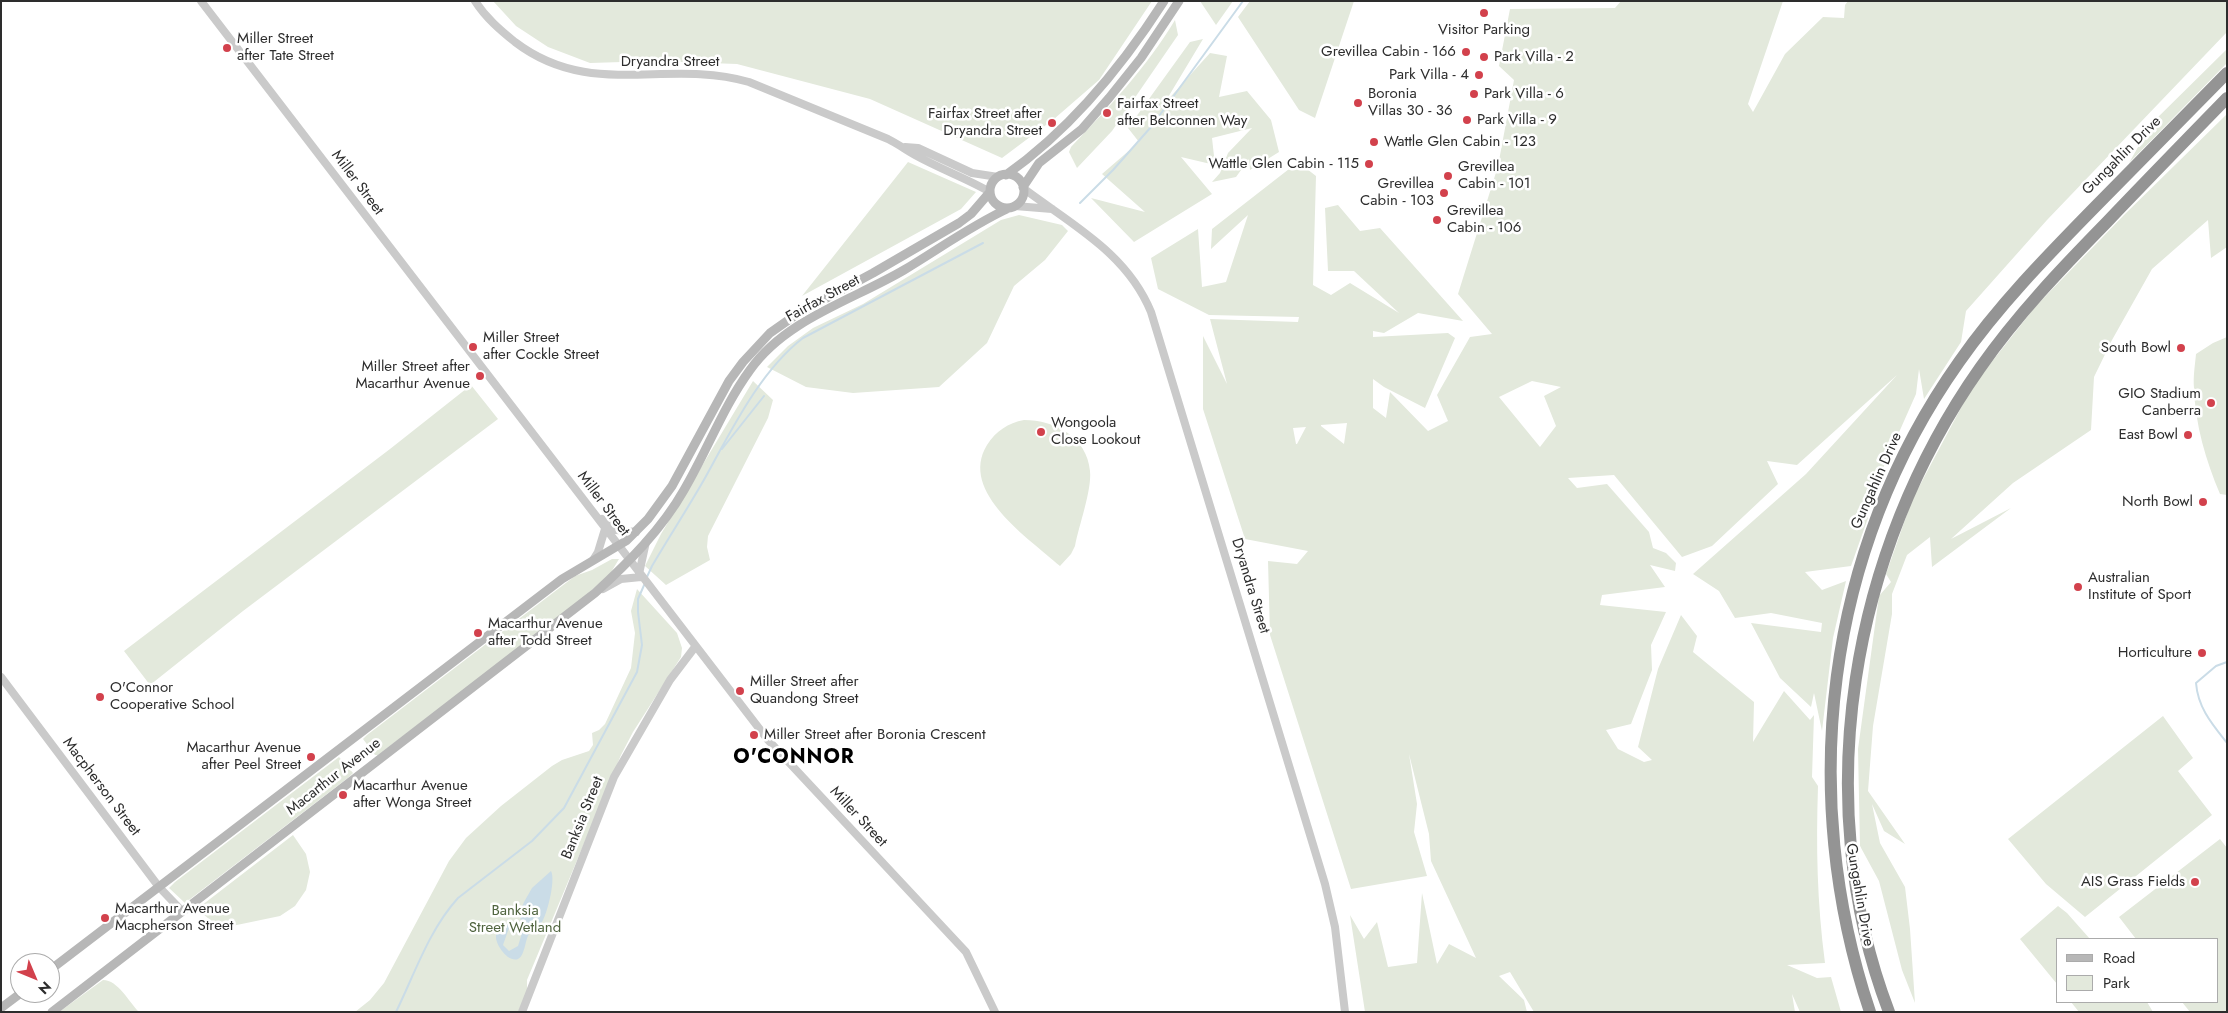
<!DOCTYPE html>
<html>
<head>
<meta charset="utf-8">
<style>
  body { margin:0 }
  #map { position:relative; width:2228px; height:1013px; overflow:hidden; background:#fff; font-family:Jost,sans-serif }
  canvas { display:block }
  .frame { position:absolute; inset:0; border:2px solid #2d2d2d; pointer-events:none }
  .legend { position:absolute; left:2056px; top:938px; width:162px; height:65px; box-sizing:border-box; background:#fff; border:1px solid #ababab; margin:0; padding:6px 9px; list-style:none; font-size:15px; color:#2d2d2d }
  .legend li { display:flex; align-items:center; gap:10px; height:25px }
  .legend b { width:25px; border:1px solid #ababab }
  .north { position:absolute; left:10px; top:953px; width:50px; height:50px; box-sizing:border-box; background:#fff; border:1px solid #ababab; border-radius:50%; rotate:135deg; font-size:14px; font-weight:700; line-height:20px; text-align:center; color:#2d2d2d }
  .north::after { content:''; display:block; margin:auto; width:18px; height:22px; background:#d2414c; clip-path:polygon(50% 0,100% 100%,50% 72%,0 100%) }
</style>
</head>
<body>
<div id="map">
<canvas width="2228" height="1013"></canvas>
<div class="frame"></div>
<ul class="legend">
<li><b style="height:6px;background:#b7b7b7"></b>Road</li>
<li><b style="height:14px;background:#e3e9dc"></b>Park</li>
</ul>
<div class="north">N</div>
</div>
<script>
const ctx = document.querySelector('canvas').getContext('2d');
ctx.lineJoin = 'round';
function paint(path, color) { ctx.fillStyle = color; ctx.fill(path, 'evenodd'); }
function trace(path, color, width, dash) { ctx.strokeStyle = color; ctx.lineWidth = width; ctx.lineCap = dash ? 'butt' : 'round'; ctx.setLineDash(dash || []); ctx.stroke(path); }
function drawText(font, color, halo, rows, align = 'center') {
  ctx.font = font + ' Jost,sans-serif'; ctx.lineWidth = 5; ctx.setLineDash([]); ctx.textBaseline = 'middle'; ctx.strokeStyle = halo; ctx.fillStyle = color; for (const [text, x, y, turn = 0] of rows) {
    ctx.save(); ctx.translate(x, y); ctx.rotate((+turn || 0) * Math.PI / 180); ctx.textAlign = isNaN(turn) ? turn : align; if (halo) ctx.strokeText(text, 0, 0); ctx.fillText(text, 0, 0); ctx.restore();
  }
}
paint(new Path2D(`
  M493 1H1152L1099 80 1054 119 1002 158 870 99 737 64 654 61 590 63 548 47 516 26Z
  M1200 1H1233L1216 25Z
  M1250 1H1354L1315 118 1299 110 1238 17Z
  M1621 1H1783L1748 104 1753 112 1785 54 1823 17 1844 18 1845 5 1848 1H2227V32L2047 220 1966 311 1961 342 1924 399 1919 369 1916 394 1865 509 1868 518 1851 566 1805 572 1822 590 1846 581 1833 638 1822 731 1814 693 1811 707 1780 678 1751 623 1821 632 1822 623 1771 613 1735 618 1719 591 1693 574 1806 474 1897 375 1797 465 1767 461 1778 484 1712 546 1682 557 1614 475 1568 478 1577 488 1607 484 1649 532 1653 548 1666 553 1676 563 1675 571 1650 565 1665 587 1602 595 1600 605 1666 612 1651 645 1652 670 1631 724 1606 730 1618 749 1644 762 1652 760 1638 747 1658 669 1681 615 1697 636 1693 652 1754 702 1753 742 1784 691 1810 720 1814 715 1812 777 1818 786C1816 848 1817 901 1825 963L1787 965 1817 978 1831 977 1841 1012H1800L1792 994 1795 1012H1534L1510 972 1499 976 1524 1000 1527 1012H1365L1350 915 1364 939 1377 922 1388 967 1417 963 1422 893 1437 964 1449 944 1476 958 1431 861 1429 834 1409 754 1417 804 1414 832 1427 876 1351 889 1270 635 1268 561 1297 564 1308 551 1245 539 1203 409V336L1227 384 1210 319 1298 322 1299 317 1209 315 1158 289 1151 258 1198 229 1202 287 1226 282 1248 215 1211 249 1212 229 1298 162 1316 176 1313 285 1331 295 1350 283 1399 313 1354 271H1328L1325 208 1338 205 1360 231 1380 228 1463 321 1418 313 1384 333 1373 331V337L1448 333 1455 338 1425 408 1384 387 1373 379V408L1386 418 1390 392 1428 431 1448 421 1437 395 1470 337 1492 334 1458 294 1498 166 1514 80 1499 66 1510 9 1615 8ZM1532 381 1561 387 1544 396 1556 426 1540 447 1499 397ZM1347 423 1344 444 1321 426V425ZM1306 427 1297 444H1296L1293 428Z
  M1175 20 1178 35 1112 131 1077 168 1069 152 1071 147C1109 107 1147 67 1175 20Z
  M1203 39 1164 104 1210 53 1227 56 1219 97 1247 91 1271 120 1279 152 1250 170 1249 159 1236 177 1212 182 1220 173 1228 153 1252 128 1212 138 1215 165 1181 157 1212 194 1134 242 1091 198 1145 212 1102 174 1139 142 1128 128 1190 42Z
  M2227 49V63L2129 163 2151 124Z
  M2227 114V247L2211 258 2208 220 2152 269 2112 340 2094 377 2091 430 2013 483 1951 539 2011 508 1932 567 1930 537 1907 555 1892 594V614L1873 726 1868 791 1905 844 1884 831 1872 804 1880 843 1905 887 1910 929 1915 1003 1902 970 1879 881 1860 846 1858 749 1879 596 1891 582 1886 574 1912 500 1972 387 2035 307 2124 215Z
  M908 162 976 192 961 209 802 296Z
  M1019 215 1062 225 1068 231 1045 260 1014 286 987 343 939 387 853 393 806 387 767 367 788 346 813 328 863 304 1001 220Z
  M2227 337V495L2220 494C2206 461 2195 424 2194 388 2193 377 2195 365 2196 354L2213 343Z
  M753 381 773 400 768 418 708 536 707 547 710 560 666 585 645 566 661 534Z
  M471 385 498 419 243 611 150 685 124 651 390 449Z
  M1024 420C1055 420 1087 437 1090 471 1092 490 1079 525 1075 546L1071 554 1060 566C1030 539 958 492 987 445 996 431 1008 423 1024 420Z
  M612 559H619L610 574 576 604 378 755H375L363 739 367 735 575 576 592 570Z
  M637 589 677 633 682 648 681 657 633 732 621 755 527 980V991L518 1012H355L370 1000 384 983 449 861 466 838 501 806 552 766 562 760 589 751 593 745 592 733 599 730 605 724 631 668 635 633 631 611Z
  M2163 716 2193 758 2178 771 2212 815 2085 917 2046 884 2008 839Z
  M339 757 353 773 349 777 185 903 169 888 175 882Z
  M293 835 306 854 310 872 306 890 295 906 280 916 232 926 215 924 197 909Z
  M2220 839 2227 848V1012H2190L2182 1002H2217V939H2136L2119 917Z
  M2058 906 2067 913 2090 939H2057V984L2020 939Z
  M103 980C118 980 129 1002 139 1012H59Z
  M2071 1002H2147L2153 1012H2079Z`), '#e3e9dc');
paint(new Path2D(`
  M551 871C556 880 547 915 541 924 538 928 532 930 529 934 525 940 525 956 518 959 508 963 495 944 496 936 496 931 500 926 504 923L508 924 509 928 503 945 509 951 518 946 522 933 520 912 524 902 532 888Z`), '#cadce7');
trace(new Path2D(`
  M1080 203 1113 170 1151 127 1243 1
  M722 449 764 396
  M646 579 652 566C669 537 688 508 705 478 731 431 760 371 803 338L983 243
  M2227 662 2216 666 2196 683C2198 708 2212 724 2227 743
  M396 1012C415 973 429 930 458 898L532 841 564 808 637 672 642 645 638 612V599L645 583`), '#cadce7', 2);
trace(new Path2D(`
  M201 1 768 740 966 952 995 1012
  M475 1C486 18 500 30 515 42 591 100 666 58 749 82L888 139C898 144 906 150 915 155 940 169 966 178 990 192
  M905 147 918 148 972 173 998 177
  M1023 188C1072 225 1127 253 1151 312L1325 884 1335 927 1345 1012
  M1015 206 1052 209
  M602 519 616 530 636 532
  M593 560 598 552 605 529
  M639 574 646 542
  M603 589 621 579 641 577
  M1 677 159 887 182 911
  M522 1012 614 777 670 680 695 647`), '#cacaca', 8);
trace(new Path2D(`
  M990 191a17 17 0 1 1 34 0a17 17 0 1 1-34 0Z
  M1006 175C1071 129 1121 68 1164 1
  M1023 187 1039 163 1082 129 1109 98 1141 58 1179 1
  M50 970 562 579 626 541 648 519 672 486 729 381 743 362 770 333 797 314 873 273 959 223 971 214 990 192
  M1 1008 21 993
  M52 1012 595 593C628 563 662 529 684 490 707 451 723 407 750 370 786 319 853 300 904 270 939 249 972 225 1009 208`), '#b7b7b7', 9);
trace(new Path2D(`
  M1870 1012C1797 794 1825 551 1959 362 1998 306 2046 257 2094 208 2138 163 2183 118 2227 73
  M1889 1012C1808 800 1851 551 1980 368 2017 315 2062 268 2107 222 2147 180 2187 139 2227 98`), '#949494', 12);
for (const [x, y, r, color] of [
  [1484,13,5,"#d2414c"],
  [227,48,5,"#d2414c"],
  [1466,52,5,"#d2414c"],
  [1484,57,5,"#d2414c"],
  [1479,75,5,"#d2414c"],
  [1474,94,5,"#d2414c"],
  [1358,103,5,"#d2414c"],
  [1107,113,5,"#d2414c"],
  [1467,120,5,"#d2414c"],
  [1052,123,5,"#d2414c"],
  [1374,142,5,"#d2414c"],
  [1369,164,5,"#d2414c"],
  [1448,176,5,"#d2414c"],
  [1444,193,5,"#d2414c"],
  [1437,220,5,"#d2414c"],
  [473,347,5,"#d2414c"],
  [2181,348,5,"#d2414c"],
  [480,376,5,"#d2414c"],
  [2211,403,5,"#d2414c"],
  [1041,432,5,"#d2414c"],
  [2188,435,5,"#d2414c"],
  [2203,502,5,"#d2414c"],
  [2078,587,5,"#d2414c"],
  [478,633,5,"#d2414c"],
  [2202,653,5,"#d2414c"],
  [740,691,5,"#d2414c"],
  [100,697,5,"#d2414c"],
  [754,735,5,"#d2414c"],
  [311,757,5,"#d2414c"],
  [343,795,5,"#d2414c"],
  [2195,882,5,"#d2414c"],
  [105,918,5,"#d2414c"]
]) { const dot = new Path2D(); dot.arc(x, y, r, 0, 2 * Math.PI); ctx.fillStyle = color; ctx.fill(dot); trace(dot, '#fff', 2); }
drawText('15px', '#2d2d2d', '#fff', [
  ["Visitor Parking",1484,30,"center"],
  ["Miller Street",237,39],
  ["after Tate Street",237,56],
  ["Grevillea Cabin - 166",1456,52,"right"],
  ["Park Villa - 2",1494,57],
  ["Park Villa - 4",1469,75,"right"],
  ["Boronia",1368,94],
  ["Villas 30 - 36",1368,111],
  ["Park Villa - 6",1484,94],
  ["Fairfax Street",1117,104],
  ["after Belconnen Way",1117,121],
  ["Fairfax Street after",1042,114,"right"],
  ["Dryandra Street",1042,131,"right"],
  ["Park Villa - 9",1477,120],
  ["Wattle Glen Cabin - 123",1384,142],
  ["Wattle Glen Cabin - 115",1359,164,"right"],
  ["Grevillea",1458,167],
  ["Cabin - 101",1458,184],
  ["Grevillea",1434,184,"right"],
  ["Cabin - 103",1434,201,"right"],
  ["Grevillea",1447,211],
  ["Cabin - 106",1447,228],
  ["Miller Street",483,338],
  ["after Cockle Street",483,355],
  ["South Bowl",2171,348,"right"],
  ["Miller Street after",470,367,"right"],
  ["Macarthur Avenue",470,384,"right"],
  ["GIO Stadium",2201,394,"right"],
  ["Canberra",2201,411,"right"],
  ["Wongoola",1051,423],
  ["Close Lookout",1051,440],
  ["East Bowl",2178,435,"right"],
  ["North Bowl",2193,502,"right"],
  ["Australian",2088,578],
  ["Institute of Sport",2088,595],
  ["Macarthur Avenue",488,624],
  ["after Todd Street",488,641],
  ["Horticulture",2192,653,"right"],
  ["Miller Street after",750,682],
  ["Quandong Street",750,699],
  ["O'Connor",110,688],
  ["Cooperative School",110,705],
  ["Miller Street after Boronia Crescent",764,735],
  ["Macarthur Avenue",301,748,"right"],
  ["after Peel Street",301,765,"right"],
  ["Macarthur Avenue",353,786],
  ["after Wonga Street",353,803],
  ["AIS Grass Fields",2185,882,"right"],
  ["Macarthur Avenue",115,909],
  ["Macpherson Street",115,926]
], 'left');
drawText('15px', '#2d2d2d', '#fff', [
  ["Dryandra Street",670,62],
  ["Gungahlin Drive",2122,156,-45],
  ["Miller Street",357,183,53],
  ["Fairfax Street",823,299,-29],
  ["Gungahlin Drive",1877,481,-66],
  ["Miller Street",603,504,53],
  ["Dryandra Street",1250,586,73],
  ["Macarthur Avenue",334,777,-38],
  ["Macpherson Street",101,787,53],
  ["Miller Street",858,817,47],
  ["Banksia Street",583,818,-68],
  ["Gungahlin Drive",1859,895,80]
]);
drawText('15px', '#50643f', '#fff', [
  ["Banksia",515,911],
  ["Street Wetland",515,928]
]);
ctx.letterSpacing = '1px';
drawText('bold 20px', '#000', '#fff', [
  ["O'CONNOR",794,758]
]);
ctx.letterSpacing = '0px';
</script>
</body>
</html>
